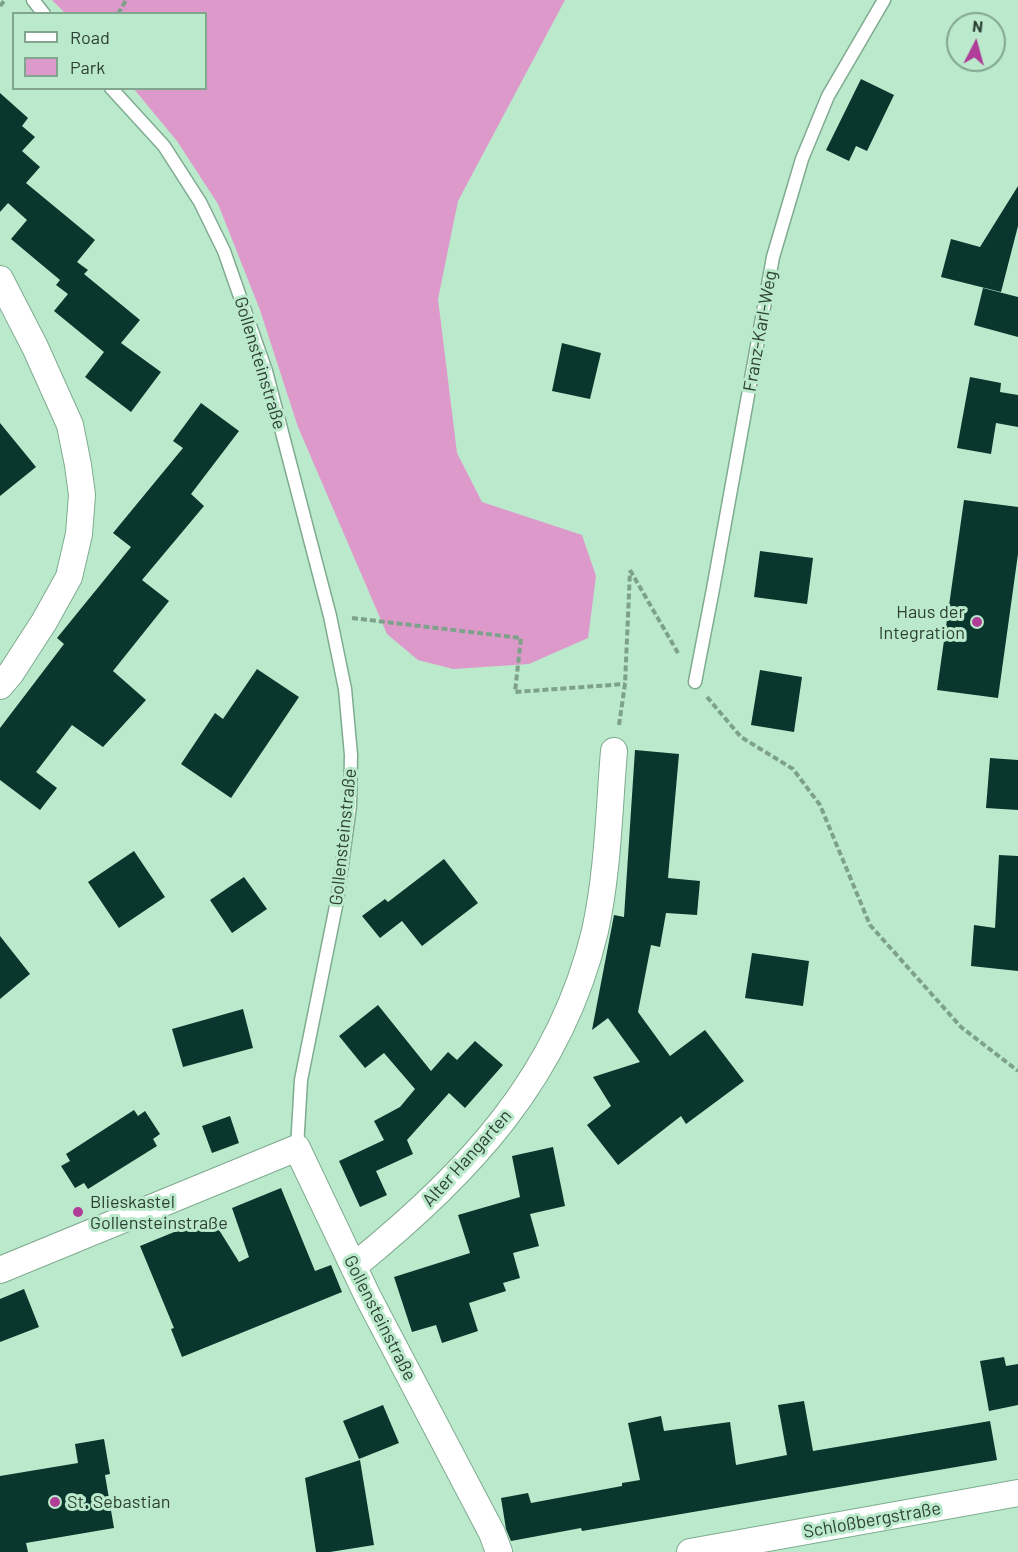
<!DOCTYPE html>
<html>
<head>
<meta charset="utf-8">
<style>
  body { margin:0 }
  #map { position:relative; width:1018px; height:1552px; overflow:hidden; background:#bbe9cc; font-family:Barlow,sans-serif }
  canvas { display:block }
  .legend { position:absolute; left:12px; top:12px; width:195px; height:78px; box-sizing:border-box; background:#bbe9cc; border:2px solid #82a58f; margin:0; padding:8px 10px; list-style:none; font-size:18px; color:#2d4034 }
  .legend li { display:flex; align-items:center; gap:12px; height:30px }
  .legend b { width:30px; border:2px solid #82a58f }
  .north { position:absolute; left:946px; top:12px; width:60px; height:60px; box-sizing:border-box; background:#bbe9cc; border:2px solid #82a58f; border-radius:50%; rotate:6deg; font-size:16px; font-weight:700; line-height:24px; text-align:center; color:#2d4034 }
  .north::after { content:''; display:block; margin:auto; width:21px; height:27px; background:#b03d98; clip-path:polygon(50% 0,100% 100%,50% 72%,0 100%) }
</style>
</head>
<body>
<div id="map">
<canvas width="1018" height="1552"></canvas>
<ul class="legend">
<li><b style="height:8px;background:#fff"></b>Road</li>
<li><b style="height:16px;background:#de99cb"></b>Park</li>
</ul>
<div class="north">N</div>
</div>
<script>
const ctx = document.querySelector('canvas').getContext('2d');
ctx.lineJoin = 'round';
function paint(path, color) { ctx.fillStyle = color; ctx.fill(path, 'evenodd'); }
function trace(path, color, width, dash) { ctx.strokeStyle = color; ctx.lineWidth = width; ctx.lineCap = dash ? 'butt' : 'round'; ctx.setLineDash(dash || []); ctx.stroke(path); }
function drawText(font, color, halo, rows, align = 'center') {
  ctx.font = font + ' Barlow,sans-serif'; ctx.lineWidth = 6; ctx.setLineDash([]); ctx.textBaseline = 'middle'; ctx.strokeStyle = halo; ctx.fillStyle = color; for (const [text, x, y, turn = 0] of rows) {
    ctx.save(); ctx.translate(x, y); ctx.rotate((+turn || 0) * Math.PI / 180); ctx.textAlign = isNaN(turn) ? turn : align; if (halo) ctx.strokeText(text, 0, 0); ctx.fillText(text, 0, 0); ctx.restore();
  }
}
paint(new Path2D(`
  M52 0H565L458 201 438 299 457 453 482 502 582 535 596 576 588 638 529 664 453 669 418 660 387 634 298 427 260 310 218 204 177 141 134 89 206 88V14L65 13Z`), '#de99cb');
paint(new Path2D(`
  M861 79 894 95 867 151 856 146 849 161 826 150Z
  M0 93 28 118 22 126 35 137 22 151 40 167 26 183 95 240 77 262 88 270 84 274 140 320 121 343 161 372 131 412 85 377 104 352 54 311 68 294 56 285 60 280 11 239 27 220 8 203 0 212Z
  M1018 186V226L1001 292 941 277 951 239 980 247Z
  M983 288 1018 297V337L974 325Z
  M562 343 601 353 590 399 552 391Z
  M970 377 1001 383 1000 392 1018 395V427L996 423 991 454 957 448Z
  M201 403 239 431 191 494 204 506 142 580 169 601 113 671 146 700 103 747 72 725 36 772 57 788 40 810 0 780V728L64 644 57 638 131 547 113 533 183 448 173 441Z
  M0 423 36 467 0 496Z
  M964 500 1018 507V554L998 698 937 690Z
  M760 551 813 558 807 604 754 597Z
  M257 669 299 697 231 798 181 764 215 713 223 719Z
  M760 670 802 677 794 732 751 725Z
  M635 750 679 754 668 878 700 881 697 915 666 913 660 947 651 945 638 1012 670 1056 705 1030 744 1081 686 1124 681 1116 618 1165 587 1125 611 1106 593 1077 640 1062 608 1018 592 1030 614 915 624 917Z
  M990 758 1018 760V810L986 808Z
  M134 851 165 897 119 928 88 882Z
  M999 855 1018 856V971L971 966 974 925 995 928Z
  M444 859 478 903 422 946 402 921 380 938 362 916 385 899 388 902Z
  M244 877 267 909 232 933 210 900Z
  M0 936 30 974 0 999Z
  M752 953 809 961 803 1006 745 998Z
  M378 1005 431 1071 448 1052 457 1060 475 1041 503 1065 465 1108 449 1093 407 1140 413 1154 376 1171 387 1195 360 1207 339 1161 384 1140 374 1121 400 1107 415 1089 384 1053 365 1068 339 1036Z
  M243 1009 253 1048 183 1067 172 1029Z
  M134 1110 138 1116 145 1111 160 1134 153 1139 157 1146 88 1189 84 1183 75 1188 61 1166 70 1161 66 1154Z
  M230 1116 239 1143 212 1153 202 1126Z
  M553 1147 565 1206 530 1214 539 1246 513 1253 520 1278 503 1283 506 1291 469 1303 478 1331 442 1343 436 1325 412 1332 394 1277 470 1253 458 1215 520 1197 512 1156Z
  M281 1188 315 1271 331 1265 342 1292 182 1357 171 1329 174 1328 140 1246 211 1217 239 1262 249 1257 232 1208Z
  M24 1289 39 1327 0 1342V1299Z
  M1004 1357 1006 1366 1018 1364V1405L989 1411 980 1361Z
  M804 1401 813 1451 990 1421 997 1460 582 1531 581 1528 511 1541 506 1529 501 1498 528 1493 531 1503 622 1486V1483L640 1480 628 1423 661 1416 664 1431 730 1422 736 1465 787 1455 778 1405Z
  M383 1405 399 1443 359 1459 343 1421Z
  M104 1439 110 1474 105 1475 114 1528 26 1543 28 1552H0V1476L78 1463 75 1444Z
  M360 1460 374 1545 330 1552H316L305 1478Z`), '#09362d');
const service = new Path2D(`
  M33 0 44 14
  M111 88 164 146 200 202 224 251 266 371 330 616 345 689 351 755 350 806 337 901 301 1080 297 1148
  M695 682 713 589 773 257 802 159 828 96 884 0`);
const minor = new Path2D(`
  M0 279 35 347 70 425 78 465 82 495 79 534 69 577 44 622 11 673 0 686
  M354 1266C467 1175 560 1077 595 931 608 872 609 810 614 751
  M0 1270 297 1148 368 1297 492 1533 499 1552
  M690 1552 1018 1493`);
trace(service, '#7fab90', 15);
trace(minor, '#7fab90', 28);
trace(new Path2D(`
  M0 6 5 0
  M118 14 126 0
  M630 570 678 653
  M352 618 521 638 515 692 625 684
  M707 697 741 737 793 769 820 805 870 925 961 1027 1018 1071
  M619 725 625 684 630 571`), '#7ea18b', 4, [6, 3]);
trace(service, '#fff', 12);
trace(minor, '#fff', 26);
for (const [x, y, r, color] of [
  [977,622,6,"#b03d98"],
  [78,1212,6,"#b03d98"],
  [55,1502,6,"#b03d98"]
]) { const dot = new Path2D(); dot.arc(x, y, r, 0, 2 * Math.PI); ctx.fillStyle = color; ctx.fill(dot); trace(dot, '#bbe9cc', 2); }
drawText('18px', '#2d4034', '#bbe9cc', [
  ["Franz-Karl-Weg",760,331,-80],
  ["Gollensteinstraße",260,363,73],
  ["Gollensteinstraße",343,837,-84],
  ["Alter Hangarten",467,1158,-48],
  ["Gollensteinstraße",380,1318,63],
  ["Schloßbergstraße",872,1520,-10]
]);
drawText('18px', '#2d4034', '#bbe9cc', [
  ["Haus der",965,612,"right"],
  ["Integration",965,633,"right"],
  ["Blieskastel",90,1202],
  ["Gollensteinstraße",90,1223],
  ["St. Sebastian",67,1502]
], 'left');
</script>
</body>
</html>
